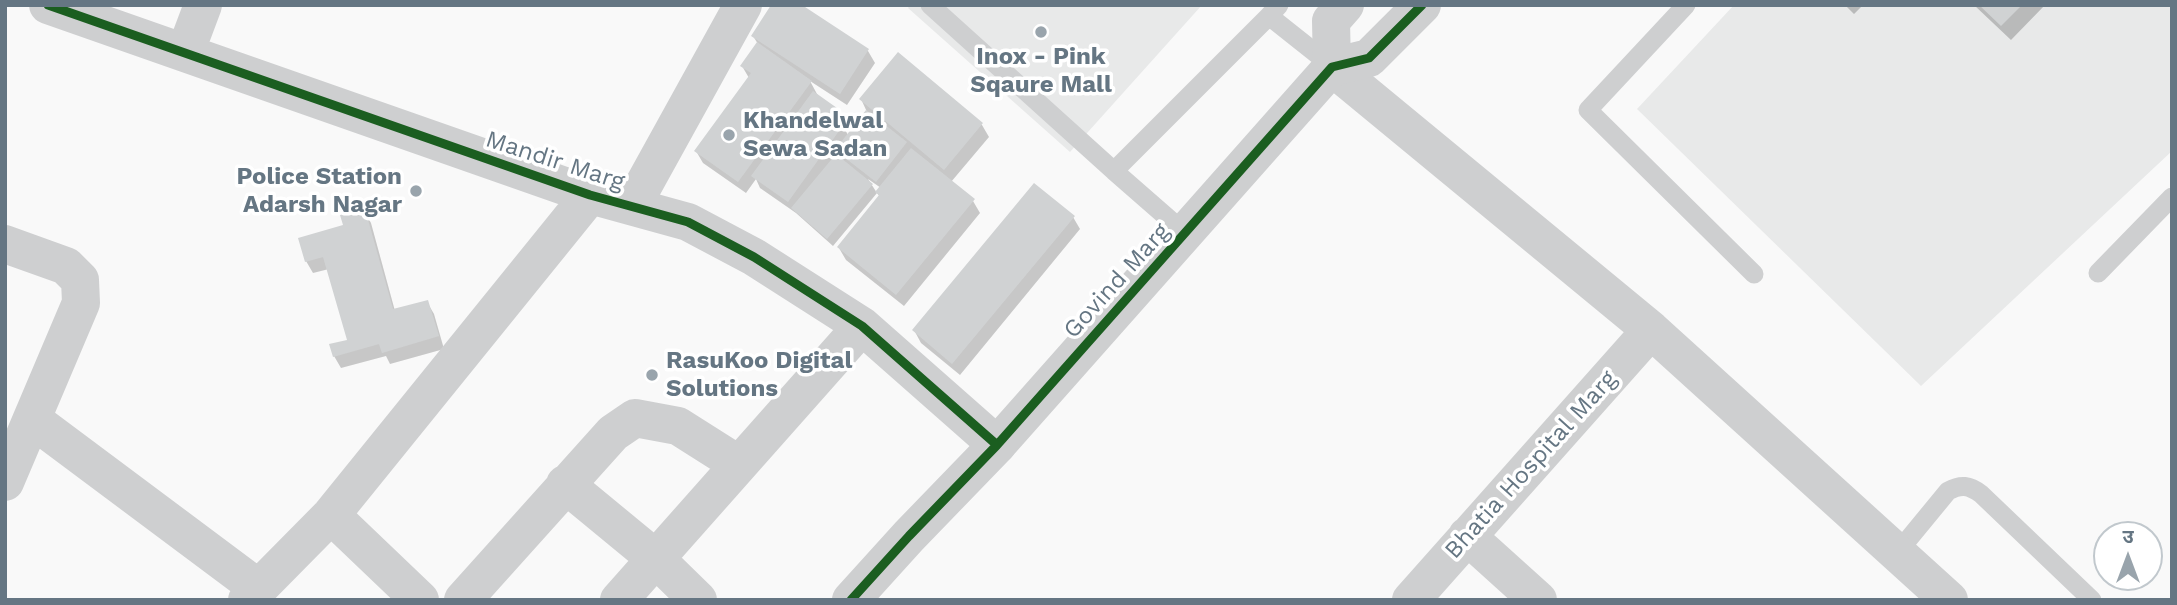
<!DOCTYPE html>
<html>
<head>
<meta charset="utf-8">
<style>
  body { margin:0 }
  #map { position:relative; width:2177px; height:605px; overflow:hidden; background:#f9f9f9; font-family:"Work Sans","Noto Sans Devanagari",sans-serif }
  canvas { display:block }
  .frame { position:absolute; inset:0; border:7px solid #657683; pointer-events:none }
  .north { position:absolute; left:2093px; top:521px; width:70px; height:70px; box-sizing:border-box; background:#fff; border:2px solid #c1c8cd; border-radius:50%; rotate:0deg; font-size:19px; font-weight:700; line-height:28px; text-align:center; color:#657683 }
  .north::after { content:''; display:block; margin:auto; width:24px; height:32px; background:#99a4ac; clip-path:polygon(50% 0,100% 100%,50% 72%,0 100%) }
</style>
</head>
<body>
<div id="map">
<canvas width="2177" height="605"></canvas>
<div class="frame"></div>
<div class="north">उ</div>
</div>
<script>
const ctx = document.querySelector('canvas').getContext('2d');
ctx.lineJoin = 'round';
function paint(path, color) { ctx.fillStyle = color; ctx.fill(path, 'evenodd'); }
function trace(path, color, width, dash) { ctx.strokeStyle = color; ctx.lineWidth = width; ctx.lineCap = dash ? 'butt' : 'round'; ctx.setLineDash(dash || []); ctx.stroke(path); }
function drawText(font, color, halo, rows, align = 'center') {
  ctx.font = font + ' "Work Sans",sans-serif'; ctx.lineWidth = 7; ctx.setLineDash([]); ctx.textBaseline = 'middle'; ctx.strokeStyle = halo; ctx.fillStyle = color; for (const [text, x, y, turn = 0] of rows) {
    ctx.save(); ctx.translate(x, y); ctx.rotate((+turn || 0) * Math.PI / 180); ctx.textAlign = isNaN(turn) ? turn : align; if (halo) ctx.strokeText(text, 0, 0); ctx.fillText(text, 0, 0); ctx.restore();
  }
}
paint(new Path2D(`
  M910 5H1202L1070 152 908 8Z
  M1734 5H2172V151L1921 386 1637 109Z`), '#e8e9e9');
paint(new Path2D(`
  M799 5 868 51 875 63 847 105 810 81 817 94 838 117 848 135 867 112 861 99 898 54 982 125 989 137 951 182 973 201 980 213 904 306 846 260 839 248 880 197 877 193 833 246 796 213 760 188 756 179 746 193 703 163 696 151 749 78 742 66 758 44 753 36ZM868 179 881 188 877 193Z
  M1845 5H1863L1854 14Z
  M1974 5H2045L2011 40Z
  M364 211 371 223 395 311 427 302 434 314 444 349 390 364 386 356 341 368 334 356 349 341 329 269 313 273 306 261Z
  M1073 217 1080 229 960 375 921 343 914 330Z`), '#0003');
paint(new Path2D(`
  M771 5H802L869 49 840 94 751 36Z
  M1979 5H2022L2001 26Z
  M757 42 812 81 738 182 694 151 751 73 740 66Z
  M898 52 983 123 944 170 859 99Z
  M813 91 837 108 844 124 788 202 751 176Z
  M866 110 907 142 876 182 835 150Z
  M911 148 975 199 896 295 837 247 879 195 875 192Z
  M836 154 873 184 827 239 791 208Z
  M1034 183 1075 216 952 364 912 330Z
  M365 209 393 309 428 300 439 336 382 353 379 344 333 357 329 344 347 340 323 257 305 262 298 238 343 225 340 215Z`), '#d0d2d3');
trace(new Path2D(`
  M930 5 1114 171 1269 16
  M1279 5 1269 16 1332 66
  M1686 5 1588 110 1754 274
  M1114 171 1185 233
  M2098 273 2172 197
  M1897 553 1948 491C1961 484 1969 485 1981 494L2092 600`), '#cecfd0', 19);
trace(new Path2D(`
  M48 5 590 195 688 222 754 257 862 326 997 445
  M185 53 203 5
  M1332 67 1651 330 1949 600
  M632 206 743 5
  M5 244 66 266 80 280 81 303 5 482
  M33 420 258 588
  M565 484 656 559 698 600
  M331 515 420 600
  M1467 536 1538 600
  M247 600 331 515 590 195
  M463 600 613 433 635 418 678 426 738 464
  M619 600 862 326
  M1411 600 1651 330`), '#cecfd0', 38);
trace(new Path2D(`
  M1332 67 1331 21 1345 5
  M851 600 909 536 997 445 1332 67 1369 58 1422 5`), '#cecfd0', 38);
trace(new Path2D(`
  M48 5 590 195 688 222 754 257 862 326 997 445
  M851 600 909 536 997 445 1332 67 1369 58 1422 5`), '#1b5e20', 9);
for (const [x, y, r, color] of [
  [1041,32,7,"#99a4ac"],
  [729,135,7,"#99a4ac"],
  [416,191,7,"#99a4ac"],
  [652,375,7,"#99a4ac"]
]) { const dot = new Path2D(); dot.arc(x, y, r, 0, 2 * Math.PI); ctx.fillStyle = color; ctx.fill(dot); trace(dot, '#fff', 2.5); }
drawText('bold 24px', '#657683', '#fff', [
  ["Inox - Pink",1041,57,"center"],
  ["Sqaure Mall",1041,85,"center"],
  ["Khandelwal",743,121],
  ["Sewa Sadan",743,149],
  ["Police Station",402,177,"right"],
  ["Adarsh Nagar",402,205,"right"],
  ["RasuKoo Digital",666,361],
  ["Solutions",666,389]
], 'left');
drawText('24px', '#657683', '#fff', [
  ["Mandir Marg",555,161,18],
  ["Govind Marg",1117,281,-48],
  ["Bhatia Hospital Marg",1531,465,-48]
]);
</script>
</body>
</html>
